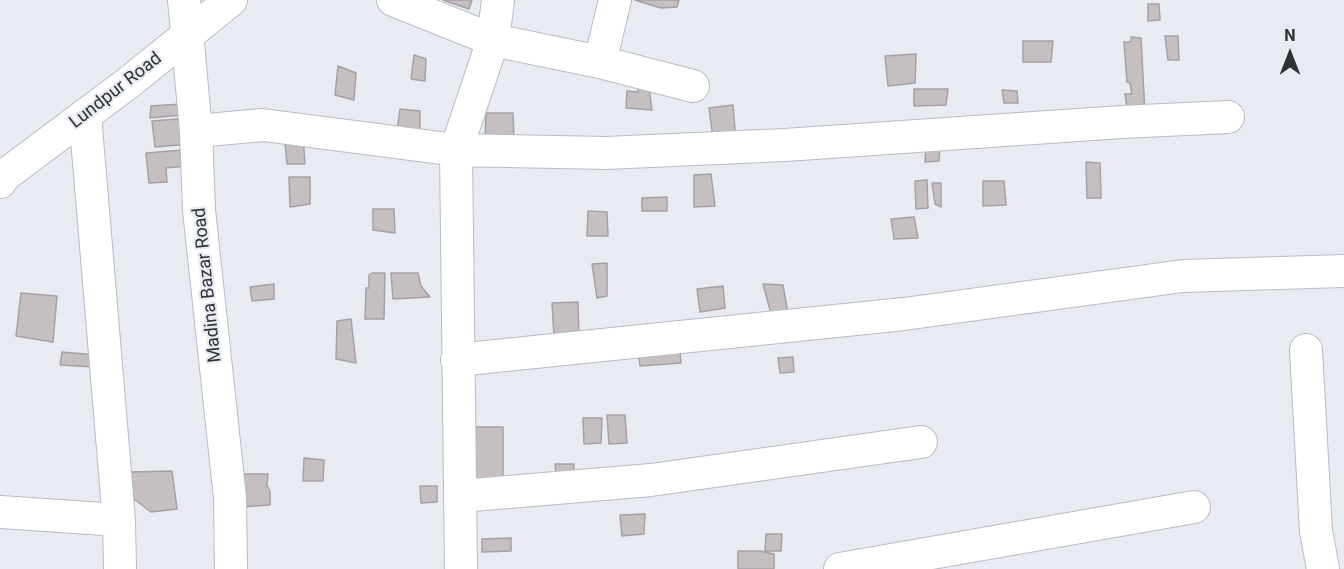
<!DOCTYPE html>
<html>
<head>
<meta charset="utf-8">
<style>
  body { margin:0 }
  #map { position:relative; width:1344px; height:569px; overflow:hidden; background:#e8ebf1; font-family:Roboto,sans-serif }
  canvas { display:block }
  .north { position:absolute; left:1260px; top:24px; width:60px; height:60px; -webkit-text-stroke:4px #e8ebf1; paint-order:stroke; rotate:0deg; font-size:16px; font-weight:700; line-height:24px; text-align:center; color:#2f3133 }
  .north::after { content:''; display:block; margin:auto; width:21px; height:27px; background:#2f3133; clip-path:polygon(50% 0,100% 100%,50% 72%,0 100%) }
</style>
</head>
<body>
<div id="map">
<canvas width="1344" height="569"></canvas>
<div class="north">N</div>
</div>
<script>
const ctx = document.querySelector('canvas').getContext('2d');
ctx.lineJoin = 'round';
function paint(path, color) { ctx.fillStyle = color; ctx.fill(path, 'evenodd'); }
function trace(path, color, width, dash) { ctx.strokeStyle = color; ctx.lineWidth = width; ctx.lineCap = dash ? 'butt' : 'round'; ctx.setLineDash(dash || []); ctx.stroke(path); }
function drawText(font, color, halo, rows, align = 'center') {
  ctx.font = font + ' Roboto,sans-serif'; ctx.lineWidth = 4.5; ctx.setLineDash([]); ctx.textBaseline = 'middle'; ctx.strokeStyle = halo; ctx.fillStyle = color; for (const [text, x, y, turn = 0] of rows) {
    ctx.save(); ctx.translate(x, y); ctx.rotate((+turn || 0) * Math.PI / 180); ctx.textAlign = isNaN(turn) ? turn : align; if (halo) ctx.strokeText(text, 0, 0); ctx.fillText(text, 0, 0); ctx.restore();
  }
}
const building = new Path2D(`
  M443 0H472L469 9Z
  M635 0H679L677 7 661 8Z
  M1148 4H1159L1160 20 1148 21Z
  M1165 36H1178L1179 60H1168Z
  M1131 37 1141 38 1145 114H1128L1125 94H1132L1130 83 1127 82 1124 42H1131Z
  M1023 41H1053L1051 62H1023Z
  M916 54 915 83 888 86 885 56Z
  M414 55 426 59 425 81 411 79Z
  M338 66 356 73 354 100 335 95Z
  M639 77 651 78 650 95 652 110 626 108 627 91 638 92Z
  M914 89H948L946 105 914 106Z
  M1002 90 1017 91 1018 103H1004Z
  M182 104V115L150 118 151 106Z
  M733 105 736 142 714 146 709 108Z
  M400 109 420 111V142L396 138Z
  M486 113H513L514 140 485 138Z
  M190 118V144L155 147 152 121Z
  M284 133 303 135 305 164H287Z
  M926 145H940L939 161 925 162Z
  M183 150 186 166 166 168 167 182 149 183 146 153Z
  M1086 162 1100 163 1101 198H1087Z
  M711 174 715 206 694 207V175Z
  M289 177H310V204L290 207Z
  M927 180 928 208 916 209 915 181Z
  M983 181H1004L1006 205 983 206Z
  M932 183H941V207L935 204Z
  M667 197V211H642V198Z
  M373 209H394L395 233 373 230Z
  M588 211 607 212 608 236H587Z
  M914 217 918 238 894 239 891 219Z
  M607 263V296L597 298 592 264Z
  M372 273H385L384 319H365L366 288H369V275Z
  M391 273H418L421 286 430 297 393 299Z
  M274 284V299L252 301 250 287Z
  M763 284 783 285 789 320 773 321Z
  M723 286 725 308 700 312 697 289Z
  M21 293 57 296 53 342 16 336Z
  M578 302 579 337H554L552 303Z
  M351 319 356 363 336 359 337 321Z
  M679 340 681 363 640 366 637 343Z
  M62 352 97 355 96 367 60 365Z
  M793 357 794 372 780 373 778 358Z
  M607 415H625L627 443 609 444Z
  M583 418H602L601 443 584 444Z
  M466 427H503V487L467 488Z
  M304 458 324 460 323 481H303Z
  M555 464H574L573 480 557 482Z
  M172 471 177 509 151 512 134 499 130 472Z
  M233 474H268L267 485 270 492V505L240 507Z
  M420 486H437V502L421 503Z
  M645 514 644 534 622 536 620 515Z
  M766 534H782L781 551H765Z
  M511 538V551L482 552V539Z
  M738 551H760L774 554V569H738Z`);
paint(building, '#c5bfc2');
trace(building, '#a6a0a4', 1.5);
const minor = new Path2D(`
  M184 0 196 131 199 210 230 498 231 569
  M393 0 493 40 600 62 693 86
  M600 62 615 0
  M85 115 119 520 120 569
  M196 131 263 125 456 150 606 153 785 145 1122 122 1228 117
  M0 182 4 176 128 83 231 0
  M1306 350 1316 531 1323 569
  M457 360 904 314 1183 276 1344 271
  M461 496 651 480 921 442
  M0 512 119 520
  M461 569 456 150 493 40 498 0
  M840 569 1194 507`);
trace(minor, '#b9bcc2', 34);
trace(minor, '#fff', 32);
drawText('18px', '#2f3133', '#e8ebf1', [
  ["Lundpur Road",116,91,-38],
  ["Madina Bazar Road",208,285,-96]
]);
</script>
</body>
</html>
